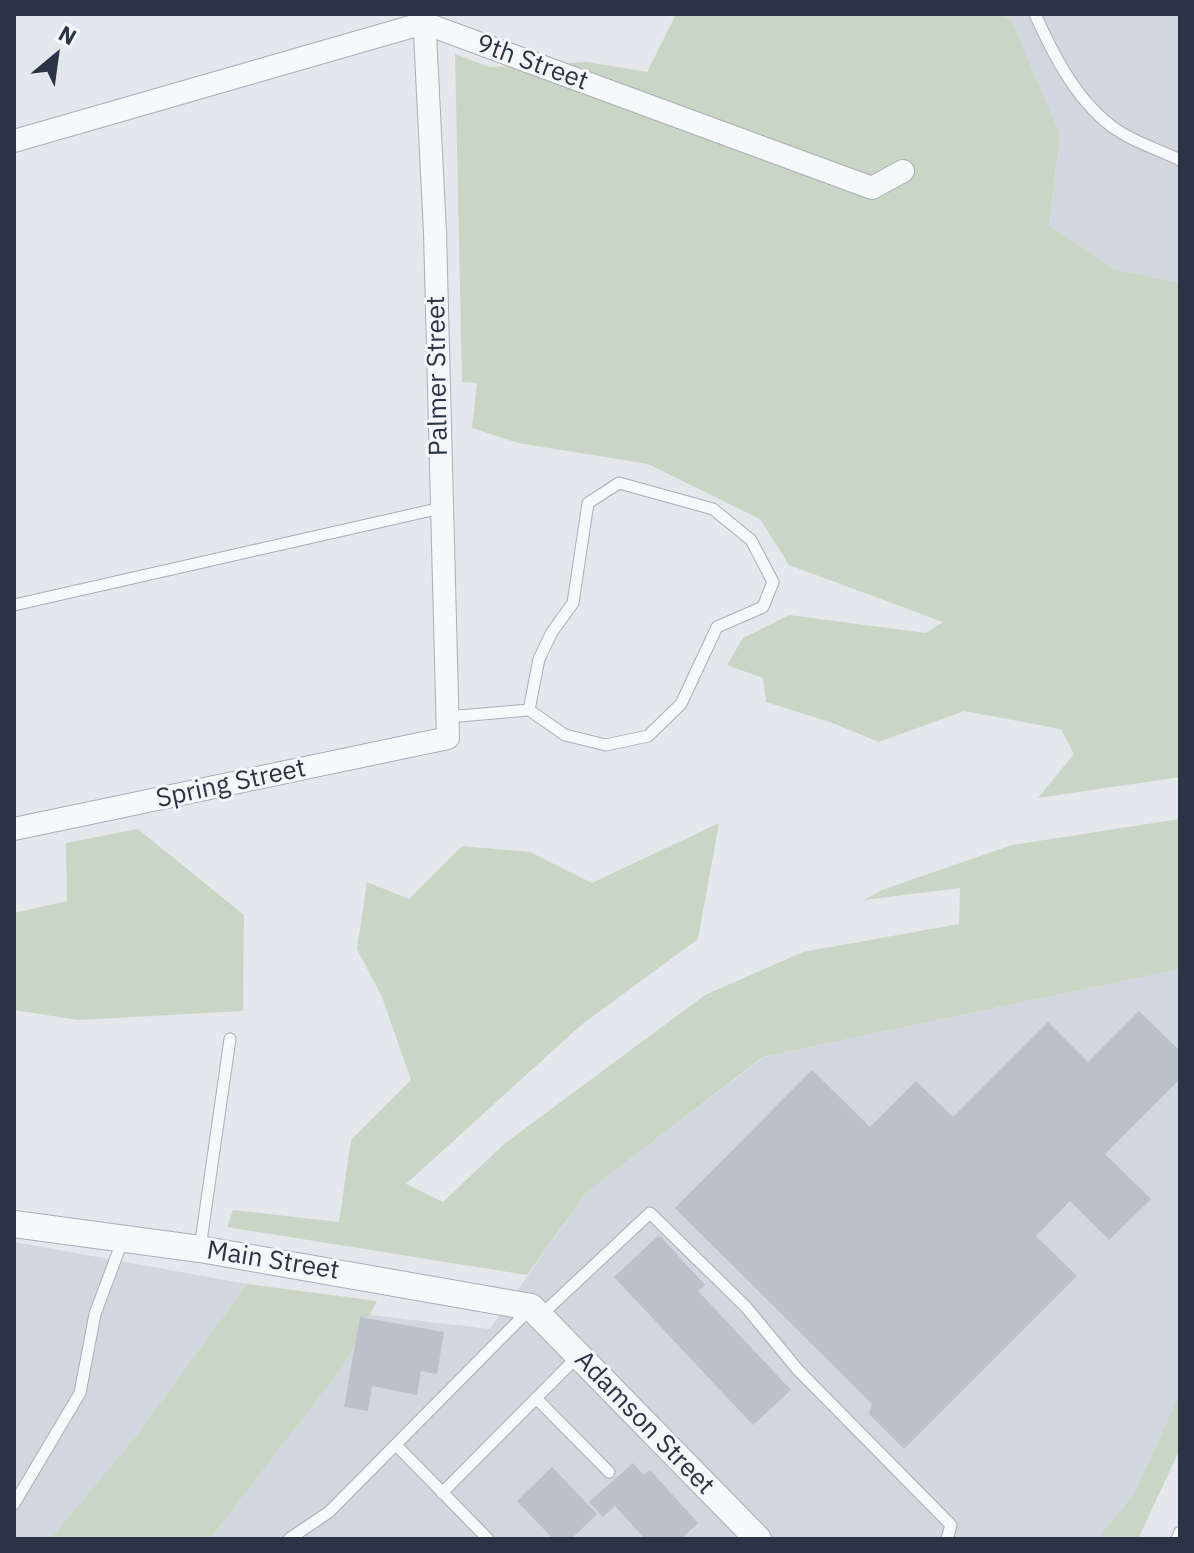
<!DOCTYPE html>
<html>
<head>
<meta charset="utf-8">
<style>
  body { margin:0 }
  #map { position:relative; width:1194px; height:1553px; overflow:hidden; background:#e4e7ec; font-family:"IBM Plex Sans",sans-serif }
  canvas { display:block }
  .frame { position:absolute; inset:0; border:16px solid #2b3445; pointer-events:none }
  .north { position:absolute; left:16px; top:16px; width:80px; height:80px; -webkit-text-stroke:6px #f4f6f9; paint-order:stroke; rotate:29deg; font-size:22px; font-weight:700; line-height:32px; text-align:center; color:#2b3445 }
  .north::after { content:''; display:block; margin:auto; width:28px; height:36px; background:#2b3445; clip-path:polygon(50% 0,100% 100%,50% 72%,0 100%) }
</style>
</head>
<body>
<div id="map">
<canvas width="1194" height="1553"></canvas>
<div class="frame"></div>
<div class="north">N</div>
</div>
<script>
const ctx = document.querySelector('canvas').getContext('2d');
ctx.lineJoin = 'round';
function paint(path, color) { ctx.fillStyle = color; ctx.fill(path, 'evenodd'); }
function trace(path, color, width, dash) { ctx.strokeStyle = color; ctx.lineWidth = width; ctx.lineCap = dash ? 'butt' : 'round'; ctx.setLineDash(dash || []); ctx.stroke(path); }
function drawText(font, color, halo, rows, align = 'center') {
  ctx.font = font + ' "IBM Plex Sans",sans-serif'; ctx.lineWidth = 6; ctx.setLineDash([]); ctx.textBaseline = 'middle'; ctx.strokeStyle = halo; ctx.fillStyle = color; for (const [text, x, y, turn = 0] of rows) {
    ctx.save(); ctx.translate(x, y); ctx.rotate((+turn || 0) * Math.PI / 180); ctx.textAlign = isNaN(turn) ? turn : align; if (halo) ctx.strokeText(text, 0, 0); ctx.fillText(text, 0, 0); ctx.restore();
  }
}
paint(new Path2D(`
  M997 14H1180V283L1115 269 1049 225 1060 135Z
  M1180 969V1392L1134 1494 1097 1539H210L344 1365 370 1315 490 1329 586 1193 764 1057Z
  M14 1242 247 1284 136 1436 50 1539H14Z`), '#d2d6de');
paint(new Path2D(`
  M676 14H997L1011 20 1060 135 1049 225 1115 269 1180 283V777L1038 798 1074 754 1061 729 964 711 879 742 830 722 766 702 763 678 727 665 743 638 789 615 926 633 943 622 789 565 760 519 648 464 518 443 472 428 477 383 462 382 455 54 489 67 587 62 647 72Z
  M1180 819V969L763 1057 586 1193 527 1275 227 1227 233 1210 339 1222 351 1140 411 1080 382 997 357 949 367 882 409 899 462 846 530 852 592 883 719 823 698 939 581 1025 406 1184 443 1202 504 1144 705 995 803 952 959 924 960 888 864 900 882 890 1012 845Z
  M138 829 244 915 243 1011 78 1020 14 1010V913L67 901 66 843Z
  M247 1284 377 1301 344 1365 210 1539H50L136 1436Z
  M1180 1392V1449L1138 1539H1097L1134 1494Z`), '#c9d6c5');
paint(new Path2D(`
  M1139 1011 1180 1051V1079L1105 1154 1151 1199 1109 1240 1070 1201 1036 1236 1077 1276 904 1449 869 1414 872 1404 675 1208 812 1070 870 1127 916 1081 953 1117 1048 1022 1088 1062Z
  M659 1235 705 1285 698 1291 791 1390 753 1425 614 1277Z
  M360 1317 444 1332 437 1374 421 1371 417 1395 372 1386 368 1411 344 1407Z
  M633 1463 644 1475 650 1470 698 1523 681 1539H645L615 1506 603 1517 589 1502Z
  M552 1467 597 1514 571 1539H553L517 1501Z`), '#bbc0ca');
const service = new Path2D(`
  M1035 14C1053 55 1079 105 1117 130 1136 143 1160 150 1180 160
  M14 605 441 508
  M447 717 529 710 565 735 606 745 648 736 681 704 717 627 763 607 773 582 751 540 713 509 619 483 588 503 573 603 552 632 539 659 529 710
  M200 1248 230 1039
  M540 1316 650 1213 746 1307 798 1370 951 1525 947 1539
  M536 1398 609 1472
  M396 1445 488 1539
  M442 1493 578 1356
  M14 1504 80 1393 95 1314 123 1239
  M289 1539 329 1512 531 1308
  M1177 1539 1180 1532`);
const minor = new Path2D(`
  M14 141 424 23 872 188 903 171
  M14 829 448 738 435 232 424 14`);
const tertiary = new Path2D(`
  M14 1224 200 1249 531 1307 758 1539`);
trace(service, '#a9aeb7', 13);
trace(minor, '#a9aeb7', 24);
trace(tertiary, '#a9aeb7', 28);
trace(service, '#f7f8fa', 11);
trace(minor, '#f7f8fa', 22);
trace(tertiary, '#f7f8fa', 26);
drawText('26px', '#2b3445', '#f4f6f9', [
  ["9th Street",532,63,20],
  ["Palmer Street",438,376,-91],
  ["Spring Street",231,784,-12],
  ["Main Street",273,1261,9],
  ["Adamson Street",644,1423,46]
]);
</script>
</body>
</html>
